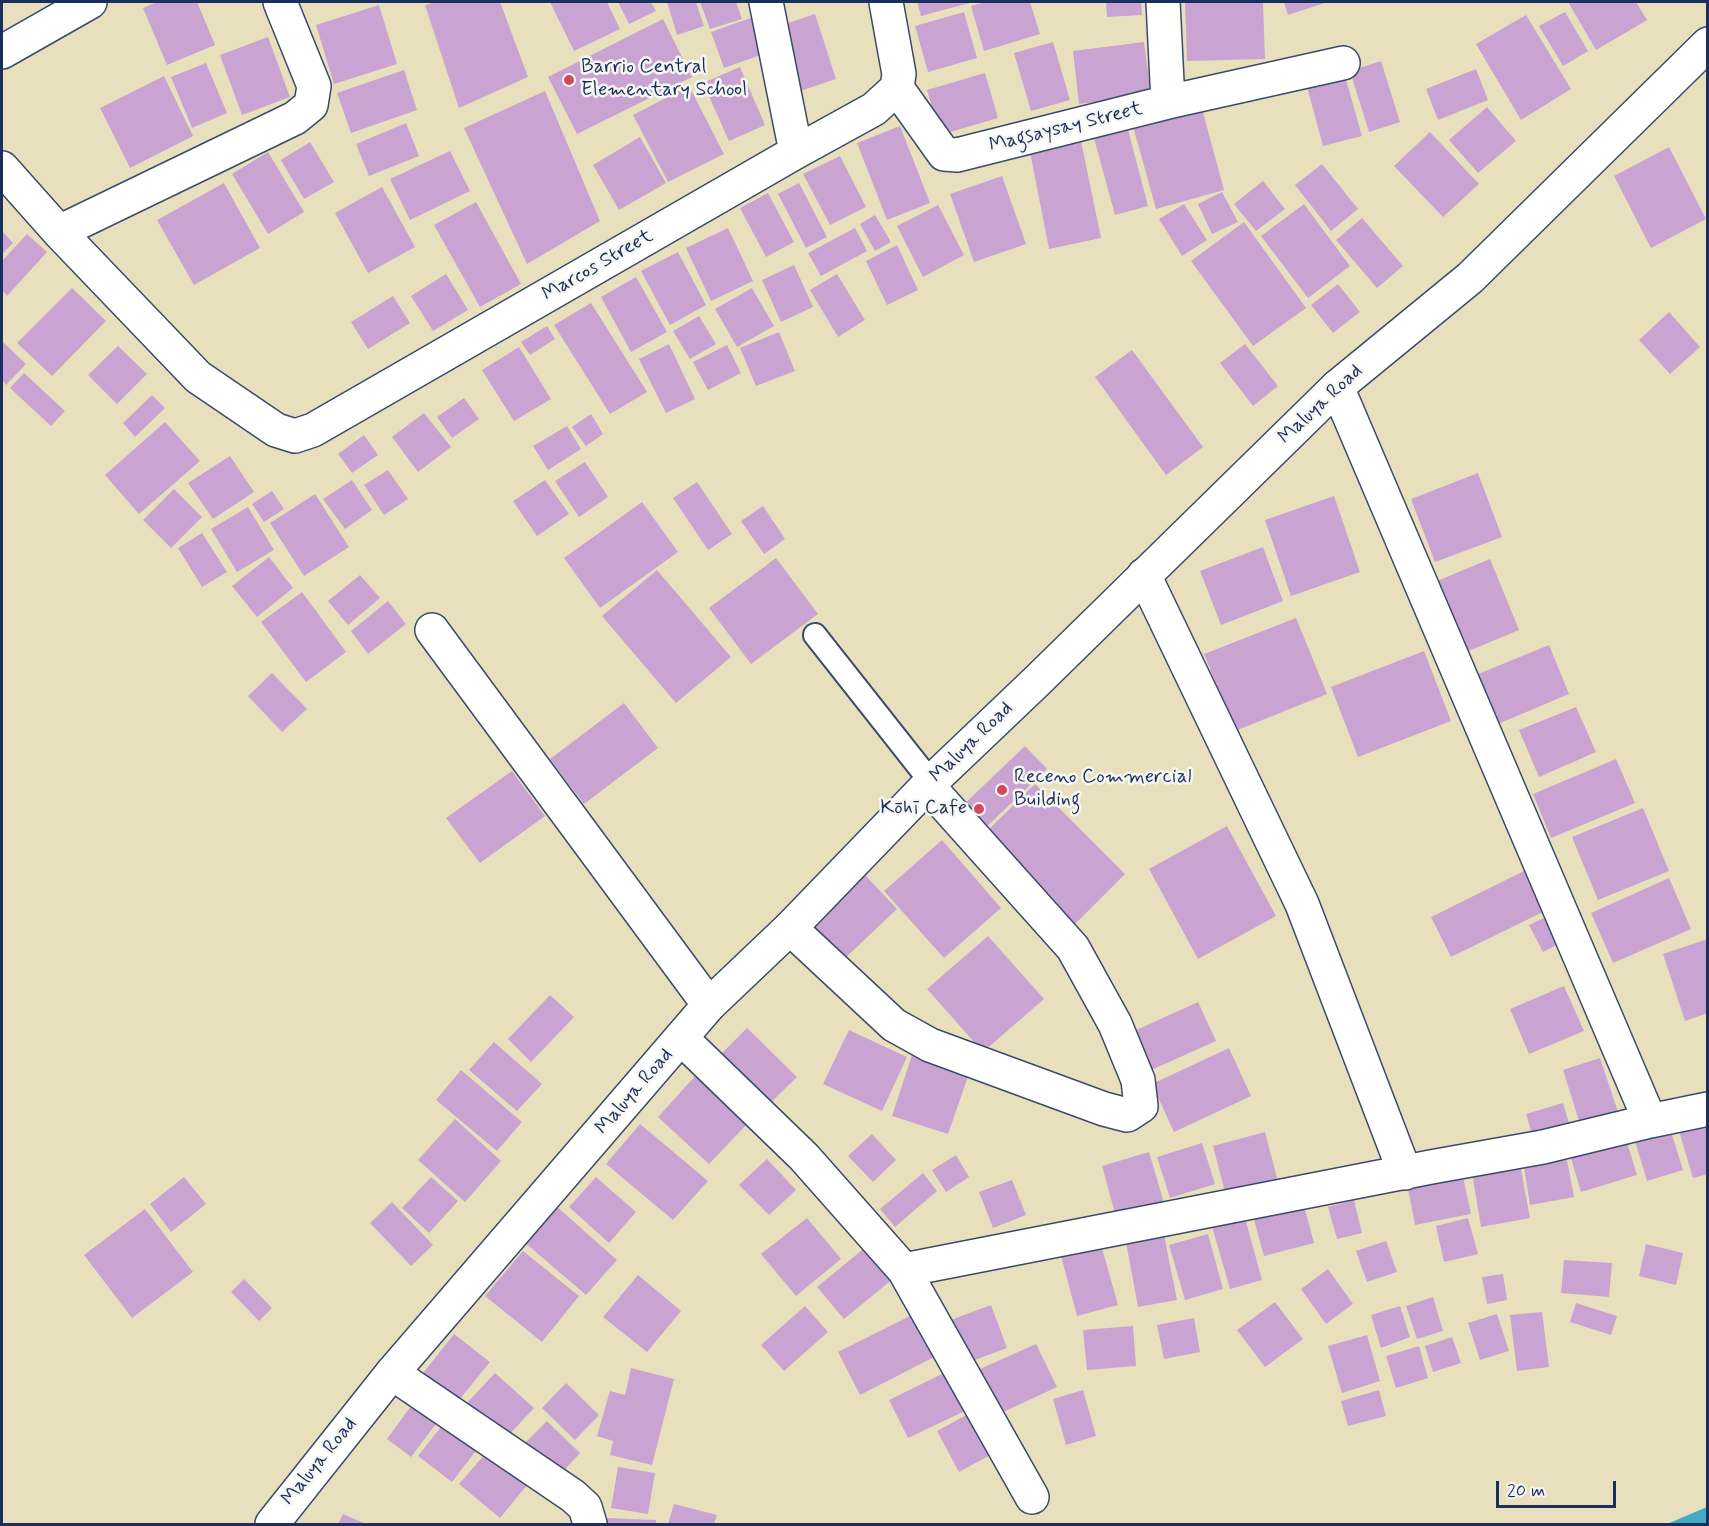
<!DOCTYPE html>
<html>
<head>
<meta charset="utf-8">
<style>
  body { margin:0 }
  #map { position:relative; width:1709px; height:1526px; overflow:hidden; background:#e8e0bc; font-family:Mynerve,sans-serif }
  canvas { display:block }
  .frame { position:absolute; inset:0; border:3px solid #1b2f5e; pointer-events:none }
  .scale { position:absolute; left:1496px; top:1481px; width:120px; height:27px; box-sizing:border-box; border:3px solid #1b2f5e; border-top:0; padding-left:8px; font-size:18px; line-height:21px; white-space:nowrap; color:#1b2f5e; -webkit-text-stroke:4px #f6f6f2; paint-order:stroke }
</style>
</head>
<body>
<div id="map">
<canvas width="1709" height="1526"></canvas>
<div class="frame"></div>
<div class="scale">20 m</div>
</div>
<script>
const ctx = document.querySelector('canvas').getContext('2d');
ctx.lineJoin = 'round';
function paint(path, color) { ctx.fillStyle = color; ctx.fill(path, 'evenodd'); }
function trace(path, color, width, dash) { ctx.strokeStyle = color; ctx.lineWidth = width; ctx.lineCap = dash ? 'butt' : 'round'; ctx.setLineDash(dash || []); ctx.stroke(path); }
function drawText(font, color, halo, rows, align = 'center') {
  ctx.font = font + ' Mynerve,sans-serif'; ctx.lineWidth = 5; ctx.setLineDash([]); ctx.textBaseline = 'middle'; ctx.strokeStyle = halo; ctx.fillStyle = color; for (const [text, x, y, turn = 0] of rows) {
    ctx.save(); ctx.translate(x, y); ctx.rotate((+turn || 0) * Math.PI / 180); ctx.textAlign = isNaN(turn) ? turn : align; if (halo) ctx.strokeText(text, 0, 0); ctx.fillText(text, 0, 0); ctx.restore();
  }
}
paint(new Path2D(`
  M1707 1507V1524H1667Z`), '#44abc4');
paint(new Path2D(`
  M157 2H197L215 45 167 65 143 8Z
  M436 2H500L528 77 459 108 425 5Z
  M550 2H607L620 29 574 51Z
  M618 2H651L656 11 629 24Z
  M667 2H696L704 26 677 35Z
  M700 2H736L742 19 710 29Z
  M917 2H973L921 16Z
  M986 2H1030L1040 34 984 51 971 6Z
  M1106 2H1141L1142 15 1107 17Z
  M1185 2H1263L1265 59 1187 61Z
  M1284 2H1328L1288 15Z
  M1568 2H1636L1647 20 1596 50Z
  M379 5 397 64 334 84 316 25Z
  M964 12 977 58 928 72 915 26Z
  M1565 12 1588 51 1563 66 1539 26Z
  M815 14 836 79 797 92 776 27Z
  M759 15 772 51 724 68 711 32Z
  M1526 15 1571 89 1521 120 1476 44Z
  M663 19 692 77 577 134 548 77Z
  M268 37 290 97 242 115 220 55Z
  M1053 42 1070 100 1031 111 1014 53Z
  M1144 42 1151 95 1079 104 1073 51Z
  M1381 61 1400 122 1369 132 1350 71Z
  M206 63 227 113 192 128 171 77Z
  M740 67 765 125 729 141 703 83Z
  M1343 69 1362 136 1323 146 1305 79Z
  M1476 69 1488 100 1438 120 1426 89Z
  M404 70 417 110 351 133 337 93Z
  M985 73 998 118 940 135 927 90Z
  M164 76 193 136 130 168 100 108Z
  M689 86 724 154 668 182 633 115Z
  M545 91 600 221 527 264 464 128Z
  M1200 101 1224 190 1156 209 1131 119Z
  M1487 107 1516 141 1478 173 1449 140Z
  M1126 122 1148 206 1115 215 1092 131Z
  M406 123 419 156 369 176 356 144Z
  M900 126 930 203 887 220 857 143Z
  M1430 132 1479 184 1443 217 1394 166Z
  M1080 136 1101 238 1049 249 1029 147Z
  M640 137 666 183 619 210 593 165Z
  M310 142 334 182 304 199 281 160Z
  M1669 147 1706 219 1651 248 1614 176Z
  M450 151 470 191 410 220 390 179Z
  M268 152 304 212 268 234 232 174Z
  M840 156 866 207 830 225 803 174Z
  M1322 164 1358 209 1331 231 1295 185Z
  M1002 176 1026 244 974 262 950 194Z
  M1263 181 1285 209 1256 231 1234 204Z
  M224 183 260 248 194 285 157 220Z
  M799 183 827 237 806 248 778 194Z
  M382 187 415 247 368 273 335 213Z
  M1222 192 1238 222 1212 234 1198 204Z
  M768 193 794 242 766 257 740 208Z
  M476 202 521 284 480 307 434 225Z
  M1184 204 1207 240 1182 256 1159 219Z
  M1304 204 1350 266 1308 298 1261 236Z
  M938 205 964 255 923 277 897 226Z
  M875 215 891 242 875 251 860 224Z
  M1362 218 1403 266 1377 288 1336 240Z
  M1244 222 1306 308 1253 346 1191 261Z
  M728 228 753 281 711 301 686 248Z
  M855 228 867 251 821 276 808 253Z
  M2 231 13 243 2 254Z
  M27 234 47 252 7 296 2 290V261Z
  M897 245 918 290 887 305 866 261Z
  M678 252 706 305 670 325 641 271Z
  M794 265 813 307 781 322 762 280Z
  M446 274 468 310 433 331 411 296Z
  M837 274 865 320 838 337 810 290Z
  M636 277 667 332 631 352 601 297Z
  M1338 284 1360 312 1333 333 1311 305Z
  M72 288 106 321 52 376 17 343Z
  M752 288 774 326 737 347 715 309Z
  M393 296 410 323 368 349 351 322Z
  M591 303 647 392 610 414 554 325Z
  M1669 312 1700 347 1670 374 1639 340Z
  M699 316 716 344 690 359 673 331Z
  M547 326 555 339 530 355 521 342Z
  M779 332 795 371 756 386 740 348Z
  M2 341 26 364 6 385 2 380Z
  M669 344 695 399 666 413 639 359Z
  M1245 344 1278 386 1253 406 1220 363Z
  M727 345 741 373 708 390 693 362Z
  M118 346 147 374 117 404 88 375Z
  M519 347 551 399 514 421 482 370Z
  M1132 350 1203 447 1166 475 1095 377Z
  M24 373 65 411 51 426 10 388Z
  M152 395 165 408 135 437 123 423Z
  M464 398 479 419 452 438 437 417Z
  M424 413 451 447 418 472 392 437Z
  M591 414 603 434 586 446 572 427Z
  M165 422 200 461 139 514 105 475Z
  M567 426 581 449 548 470 533 446Z
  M364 435 378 455 352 473 338 454Z
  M230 456 254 492 213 519 188 483Z
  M585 462 608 497 579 517 555 481Z
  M388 470 408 499 384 515 364 485Z
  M1478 473 1502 537 1435 562 1411 499Z
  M352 480 372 510 345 529 323 499Z
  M545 480 569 514 537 536 513 501Z
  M697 482 732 534 708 550 673 498Z
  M174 489 202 517 171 548 143 520Z
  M272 491 284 509 264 522 252 504Z
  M315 494 349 547 304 576 270 523Z
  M1334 496 1360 572 1291 596 1265 520Z
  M642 502 678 552 600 608 564 558Z
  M763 506 785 539 764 554 741 521Z
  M248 507 274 550 237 572 211 529Z
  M202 533 227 572 202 587 178 548Z
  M1263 547 1283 601 1221 625 1200 571Z
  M269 557 293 588 257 617 232 586Z
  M776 558 818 614 751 664 709 608Z
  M1490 559 1519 630 1466 652 1437 581Z
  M657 570 731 657 676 703 602 616Z
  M360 575 380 598 348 625 328 601Z
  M302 592 346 652 306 682 261 622Z
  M388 601 406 624 368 654 351 631Z
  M1296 618 1327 694 1235 731 1204 654Z
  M1549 645 1569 694 1498 724 1478 674Z
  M1424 651 1451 721 1358 757 1331 687Z
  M272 673 307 709 282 732 248 696Z
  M624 703 658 748 584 804 550 759Z
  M1576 707 1596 752 1539 777 1519 730Z
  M1025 746 1047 769 980 833 957 811Z
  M1616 759 1635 803 1551 838 1533 794Z
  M512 771 545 816 480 863 446 818Z
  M1035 784 1125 874 1075 924 984 834Z
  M1643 808 1669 871 1598 900 1572 837Z
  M1227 826 1276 916 1198 959 1149 869Z
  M942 840 1001 908 944 958 884 891Z
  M1526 870 1545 911 1451 957 1431 917Z
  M865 875 897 909 842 961 809 926Z
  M1669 878 1691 929 1613 963 1591 913Z
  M1552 914 1565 941 1543 952 1529 925Z
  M988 936 1044 999 983 1052 927 989Z
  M1708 939V1013L1685 1021 1663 954Z
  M1564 986 1584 1031 1529 1054 1510 1009Z
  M550 995 574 1017 531 1062 508 1039Z
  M1198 1002 1216 1041 1149 1071 1132 1032Z
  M747 1028 797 1077 767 1106 717 1058Z
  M849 1030 907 1057 882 1111 823 1084Z
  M494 1042 542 1084 517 1111 469 1070Z
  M1229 1048 1251 1096 1174 1132 1152 1084Z
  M914 1049 971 1068 948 1134 892 1116Z
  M1600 1058 1618 1112 1580 1124 1563 1070Z
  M461 1070 522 1122 497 1151 436 1100Z
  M697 1074 749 1122 709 1164 658 1117Z
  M1563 1103 1569 1123 1532 1134 1526 1114Z
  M455 1119 501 1161 465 1202 418 1160Z
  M1708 1122V1174L1693 1178 1679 1131Z
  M640 1124 708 1181 673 1220 606 1164Z
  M1670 1128 1683 1170 1647 1181 1634 1138Z
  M1265 1132 1278 1182 1226 1196 1213 1146Z
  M872 1134 896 1160 873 1182 848 1156Z
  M1626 1139 1637 1175 1581 1192 1570 1155Z
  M1202 1143 1215 1184 1170 1198 1157 1157Z
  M1149 1152 1164 1203 1116 1217 1102 1166Z
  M956 1155 969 1177 946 1192 932 1170Z
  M767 1159 796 1190 769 1215 739 1185Z
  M1567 1160 1574 1197 1530 1205 1524 1167Z
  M1520 1164 1530 1218 1481 1227 1472 1173Z
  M1462 1172 1471 1214 1415 1225 1407 1183Z
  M923 1173 937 1191 895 1227 880 1209Z
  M184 1177 206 1204 171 1232 150 1204Z
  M431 1177 458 1201 429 1233 402 1208Z
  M596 1177 636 1212 609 1243 569 1207Z
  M1012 1180 1026 1215 993 1228 979 1192Z
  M1354 1200 1362 1233 1337 1239 1328 1207Z
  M392 1202 433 1245 411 1266 370 1223Z
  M1303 1202 1314 1243 1264 1256 1253 1216Z
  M555 1205 617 1260 586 1295 523 1241Z
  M145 1209 193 1272 132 1318 84 1255Z
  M1244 1214 1262 1280 1230 1289 1211 1223Z
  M807 1218 841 1259 796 1296 761 1254Z
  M1468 1218 1478 1254 1444 1262 1436 1226Z
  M1163 1230 1177 1300 1138 1307 1125 1237Z
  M1208 1234 1223 1289 1185 1300 1169 1245Z
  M1100 1241 1118 1305 1077 1316 1060 1252Z
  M1386 1241 1397 1272 1367 1282 1356 1251Z
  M1646 1244 1683 1253 1676 1285 1639 1276Z
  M867 1246 894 1278 844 1319 817 1287Z
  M523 1251 579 1296 542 1342 485 1296Z
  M1564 1260 1612 1263 1609 1297 1561 1293Z
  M1328 1269 1353 1304 1326 1324 1301 1289Z
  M1503 1274 1507 1300 1487 1304 1482 1277Z
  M638 1275 681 1311 647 1352 603 1317Z
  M244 1279 272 1308 259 1321 231 1292Z
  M1433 1297 1443 1331 1417 1339 1406 1306Z
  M1275 1302 1303 1339 1265 1367 1237 1330Z
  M1576 1303 1617 1316 1611 1335 1570 1322Z
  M991 1305 1007 1348 964 1364 948 1321Z
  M805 1306 828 1332 784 1371 761 1345Z
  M1400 1306 1410 1337 1381 1348 1371 1315Z
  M1542 1312 1549 1367 1517 1371 1510 1315Z
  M914 1314 936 1356 860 1395 838 1352Z
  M1497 1314 1509 1351 1480 1360 1468 1323Z
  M1194 1318 1200 1352 1164 1359 1157 1325Z
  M1133 1326 1136 1366 1087 1370 1083 1330Z
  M454 1334 490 1362 455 1405 420 1377Z
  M1367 1335 1380 1381 1342 1393 1328 1346Z
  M1452 1337 1461 1363 1433 1372 1425 1346Z
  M1036 1344 1057 1387 1001 1413 980 1369Z
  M1419 1346 1428 1378 1396 1388 1386 1356Z
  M631 1368 674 1379 652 1465 610 1455 613 1441 597 1436 610 1391 625 1395Z
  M950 1370 969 1409 908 1438 889 1400Z
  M495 1373 534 1408 506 1438 467 1403Z
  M566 1383 599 1415 575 1440 542 1408Z
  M1083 1390 1096 1436 1066 1445 1053 1399Z
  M1379 1390 1386 1416 1348 1426 1341 1401Z
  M417 1398 442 1416 411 1457 387 1439Z
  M972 1412 994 1453 959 1472 937 1431Z
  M448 1418 482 1443 452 1482 418 1456Z
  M547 1421 580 1453 558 1477 523 1445Z
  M493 1445 533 1478 500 1518 459 1484Z
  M618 1467 655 1473 648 1514 611 1508Z
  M674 1504 717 1515 714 1524H668Z
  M343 1514 366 1524H338Z
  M607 1518 656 1520V1524H607Z`), '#c9a4d2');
const service = new Path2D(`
  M815 635 931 782`);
const minor = new Path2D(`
  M766 2 796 152
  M886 2 899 74 897 88
  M1163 2 1168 102
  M2 52 90 2
  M897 88 944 154 957 155 1168 102 1343 63
  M2 168 59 232 198 377 276 430 295 436 313 430 796 152 874 109 897 88
  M59 232 295 118 311 105 314 86 280 2
  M1337 387 1650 1121
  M1144 575 1302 904 1405 1173
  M432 630 709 1005
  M790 928 894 1025 930 1045 1104 1109 1127 1115 1141 1106 1138 1080 1115 1024 1073 948 928 786
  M681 1038 804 1157 904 1270 1032 1497
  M904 1270 1431 1167 1543 1147 1650 1121 1708 1109
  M392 1373 573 1496 585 1507 590 1524`);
const tertiary = new Path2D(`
  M272 1524 392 1373 709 1005 790 928 931 782 1036 682 1337 387 1470 278 1708 44`);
trace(service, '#3a4a6c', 26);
trace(minor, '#3a4a6c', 36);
trace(tertiary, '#3a4a6c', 36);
trace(service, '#fff', 22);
trace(minor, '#fff', 33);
trace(tertiary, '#fff', 33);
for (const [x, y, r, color] of [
  [569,80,6,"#d1495b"],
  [1002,790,6,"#d1495b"],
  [979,809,6,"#d1495b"]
]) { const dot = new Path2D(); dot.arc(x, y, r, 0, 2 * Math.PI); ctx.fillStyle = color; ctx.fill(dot); trace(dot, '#f6f6f2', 2); }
drawText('20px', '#1b2f5e', '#f6f6f2', [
  ["Barrio Central",581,68],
  ["Elementary School",581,91],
  ["Receno Commercial",1014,778],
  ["Building",1014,801],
  ["Kōhī Cafe",967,809,"right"]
], 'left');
drawText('20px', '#1b2f5e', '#f6f6f2', [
  ["Magsaysay Street",1066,128,-14],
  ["Marcos Street",598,266,-30],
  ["Maluya Road",1321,405,-43],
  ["Maluya Road",972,743,-44],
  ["Maluya Road",635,1092,-49],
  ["Maluya Road",320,1462,-51]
]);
</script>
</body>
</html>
